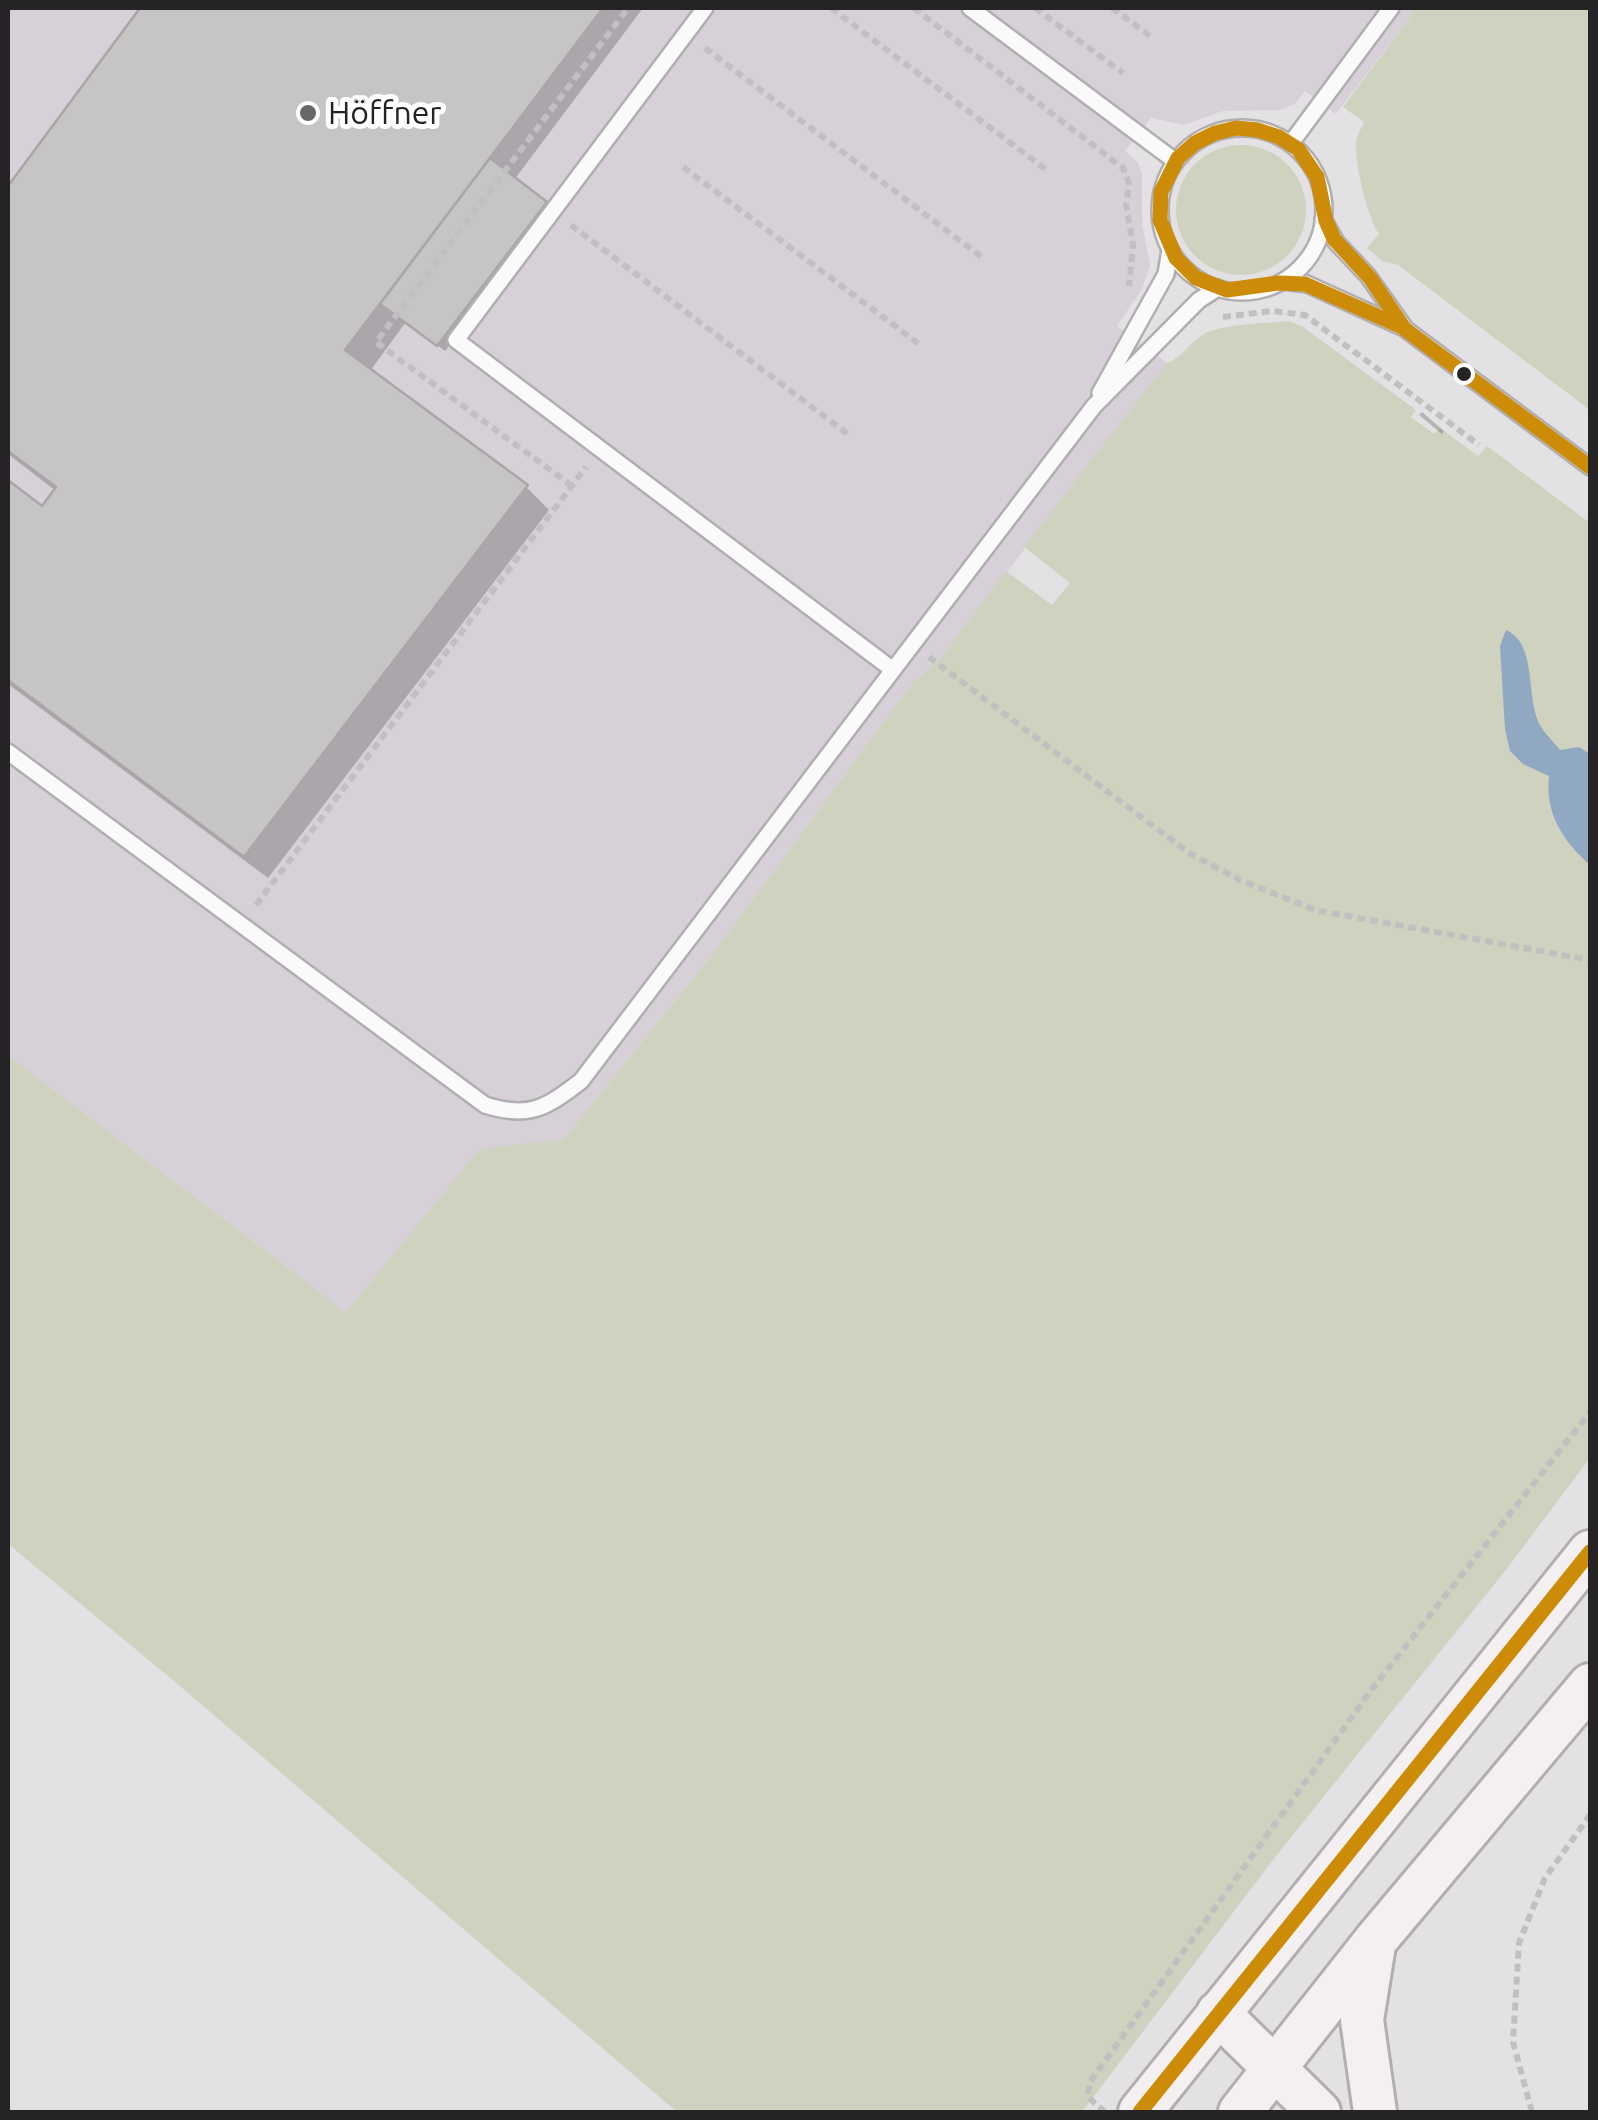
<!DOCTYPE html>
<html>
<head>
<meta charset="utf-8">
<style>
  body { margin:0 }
  #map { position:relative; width:1598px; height:2120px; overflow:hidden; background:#e4e1e4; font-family:Ubuntu,sans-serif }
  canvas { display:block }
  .frame { position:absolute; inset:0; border:10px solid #252325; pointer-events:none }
</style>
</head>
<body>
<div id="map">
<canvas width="1598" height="2120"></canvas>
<div class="frame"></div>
</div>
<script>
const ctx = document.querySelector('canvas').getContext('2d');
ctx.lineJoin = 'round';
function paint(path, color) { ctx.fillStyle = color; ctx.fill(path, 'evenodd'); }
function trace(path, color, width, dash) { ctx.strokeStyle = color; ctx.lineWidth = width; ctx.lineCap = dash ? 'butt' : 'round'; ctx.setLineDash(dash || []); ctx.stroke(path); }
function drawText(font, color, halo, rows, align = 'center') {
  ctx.font = font + ' Ubuntu,sans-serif'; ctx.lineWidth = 10; ctx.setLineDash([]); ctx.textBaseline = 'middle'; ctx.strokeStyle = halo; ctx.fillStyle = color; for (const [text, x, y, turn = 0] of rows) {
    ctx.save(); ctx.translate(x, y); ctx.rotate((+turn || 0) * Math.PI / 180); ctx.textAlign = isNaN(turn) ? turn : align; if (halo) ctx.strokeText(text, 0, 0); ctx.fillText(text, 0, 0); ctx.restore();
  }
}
paint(new Path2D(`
  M8 8H1417L1336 114 1305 91 1296 103 1281 110 1223 111 1184 125 1151 118 1125 151 1138 163 1142 174V223L1150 265 1142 289 1117 326 1167 363 941 658 913 682 712 955 564 1139 480 1150 346 1312 8 1055Z`), '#d7d0d8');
paint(new Path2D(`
  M1417 8H1590V410L1398 265 1382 261 1367 248 1379 234C1368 219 1352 157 1357 137 1359 132 1362 127 1364 122L1343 107Z
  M1176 210a65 65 0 1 1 130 0a65 65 0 1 1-130 0Z
  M1289 321 1303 327 1416 410 1411 417 1434 434 1440 428 1478 456 1487 446 1590 523V1458L1509 1566 1276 1856 1082 2112H677L174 1681 8 1544V1055L346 1312 480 1149 564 1139 712 955 913 682 941 658 1006 571 1052 605 1070 583 1024 547 1167 363C1182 358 1190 342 1204 334 1223 324 1266 323 1289 321Z`), '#ced2be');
paint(new Path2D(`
  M1506 630C1538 644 1525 697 1540 725 1544 733 1554 742 1560 750L1579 747 1590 754V865C1563 841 1545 814 1549 776L1523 764 1510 751 1505 729 1500 646Z`), '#90a8c2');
paint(new Path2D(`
  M143 8H643L514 180 552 210 445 351 406 322 370 371 526 487 549 510 268 878 8 684V484L43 509 56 491 8 454V188Z
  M1422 412 1444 431 1442 434 1419 415Z`), '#0003');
const building = new Path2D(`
  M140 8H603L345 350 528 485 244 857 8 680V480L42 506 56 487 8 451V186Z
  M490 158 547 202 437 346 380 304Z`);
paint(building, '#c6c4c5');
trace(building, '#a9a6a7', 2.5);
const lane = new Path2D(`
  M705 8 456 340 893 670 1094 406 1199 300 1218 288
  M970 8 1175 161
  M1160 210a82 82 0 1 1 164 0a82 82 0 1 1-164 0Z
  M1291 143 1391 8
  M1323 219 1336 242 1368 276 1404 327
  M1283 281 1307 284 1404 328 1590 467
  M1100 393 1166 274 1170 250
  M8 752 485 1105C529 1119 546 1108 581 1081L893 670`);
const secondary = new Path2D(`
  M1374 1945 1362 2020 1375 2112
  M1218 2013 1319 2112
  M1140 2112 1590 1552
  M1240 2112 1375 1941 1590 1685`);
trace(lane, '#b0aeb0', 20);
trace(secondary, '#b0aeb0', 48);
trace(new Path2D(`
  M831 8 1048 171
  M914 8 1123 168 1129 184 1126 204 1133 246 1129 286
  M1035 8 1123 73
  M1112 8 1150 36
  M705 48 983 258
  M683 167 919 344
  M571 225 849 435
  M1223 317 1272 311 1305 315 1479 445
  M572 486 376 342 628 8
  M929 657 1189 853 1240 880 1315 910 1590 960
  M256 905 586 467
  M1105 2112 1088 2097 1090 2082 1372 1689 1590 1412
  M1532 2112 1513 2042 1519 1943 1545 1878 1590 1815`), '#c0c0c0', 6, [8, 5]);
trace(lane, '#fbfafb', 15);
trace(secondary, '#f4eff1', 42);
trace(new Path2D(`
  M1404 328 1370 278 1334 239 1326 221 1317 177 1298 149 1279 137 1258 130 1236 128 1215 133 1195 143 1178 158 1161 192 1160 220 1176 258 1196 278 1227 290 1278 283 1305 284 1402 327 1590 467
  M1140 2112 1590 1552`), '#cd8c07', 15);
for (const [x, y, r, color] of [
  [308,113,10,"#686668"],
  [1464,374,9,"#252325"]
]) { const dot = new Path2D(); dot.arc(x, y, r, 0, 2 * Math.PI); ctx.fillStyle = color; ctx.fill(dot); trace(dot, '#fff', 4); }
drawText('32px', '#252325', '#fff', [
  ["Höffner",328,113]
], 'left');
</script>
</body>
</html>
